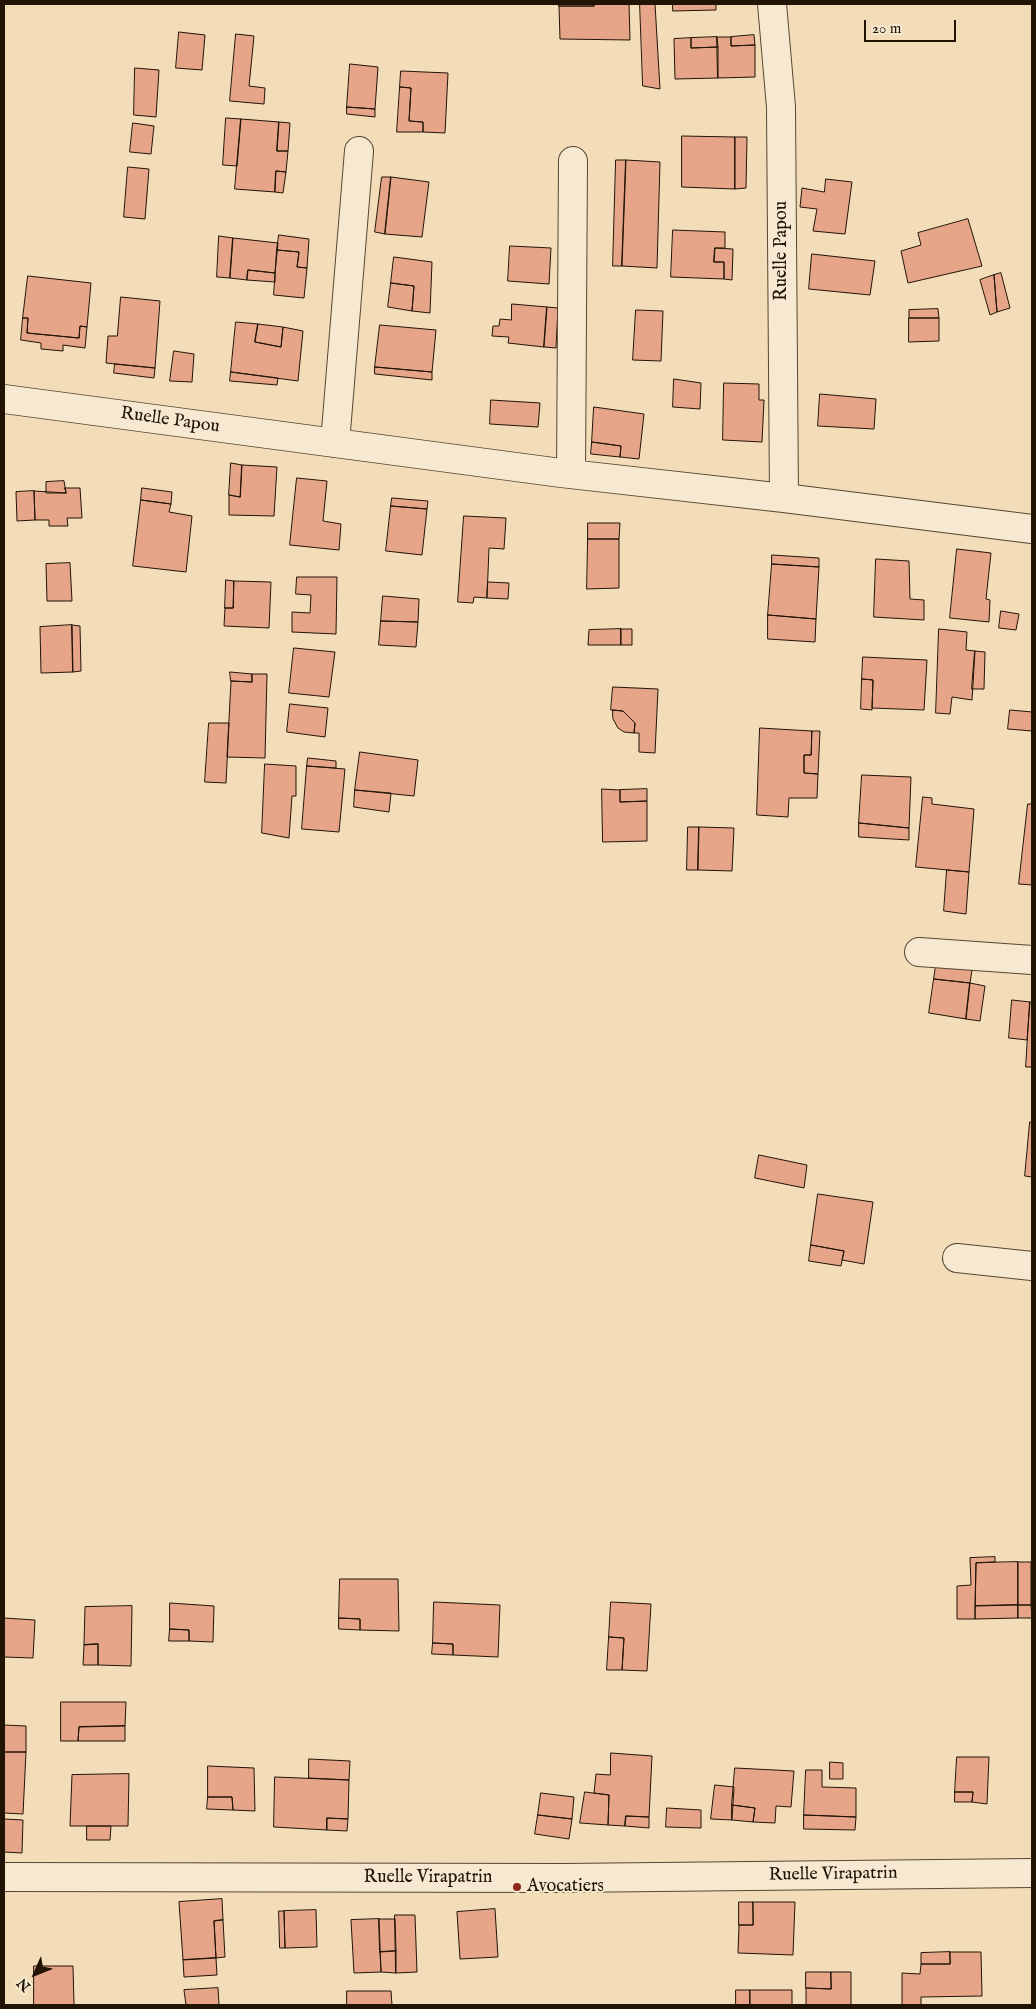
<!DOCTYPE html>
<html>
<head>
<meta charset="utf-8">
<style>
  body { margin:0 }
  #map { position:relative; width:1036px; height:2009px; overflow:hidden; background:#f3ddb8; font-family:"IM FELL English",serif }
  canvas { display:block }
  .frame { position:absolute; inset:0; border:5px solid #211405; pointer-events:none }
  .north { position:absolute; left:10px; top:1949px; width:50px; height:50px; -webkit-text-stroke:4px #f7e9d1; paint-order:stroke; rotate:226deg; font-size:14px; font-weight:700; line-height:20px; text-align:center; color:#211405 }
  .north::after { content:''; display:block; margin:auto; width:18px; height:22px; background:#211405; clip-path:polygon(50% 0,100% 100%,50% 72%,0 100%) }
  .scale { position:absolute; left:864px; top:20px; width:92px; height:22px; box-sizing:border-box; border:2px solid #211405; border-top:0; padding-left:6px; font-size:15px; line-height:18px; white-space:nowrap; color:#211405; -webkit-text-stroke:4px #f7e9d1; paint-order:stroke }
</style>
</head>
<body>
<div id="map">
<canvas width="1036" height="2009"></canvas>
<div class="frame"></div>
<div class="north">N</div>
<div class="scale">20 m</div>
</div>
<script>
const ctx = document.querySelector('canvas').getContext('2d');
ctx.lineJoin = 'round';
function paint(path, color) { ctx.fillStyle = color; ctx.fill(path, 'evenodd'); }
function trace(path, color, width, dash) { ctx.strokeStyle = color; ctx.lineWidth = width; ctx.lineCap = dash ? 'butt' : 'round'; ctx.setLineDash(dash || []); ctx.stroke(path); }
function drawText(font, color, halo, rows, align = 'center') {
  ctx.font = font + ' "IM FELL English",serif'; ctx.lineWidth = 4; ctx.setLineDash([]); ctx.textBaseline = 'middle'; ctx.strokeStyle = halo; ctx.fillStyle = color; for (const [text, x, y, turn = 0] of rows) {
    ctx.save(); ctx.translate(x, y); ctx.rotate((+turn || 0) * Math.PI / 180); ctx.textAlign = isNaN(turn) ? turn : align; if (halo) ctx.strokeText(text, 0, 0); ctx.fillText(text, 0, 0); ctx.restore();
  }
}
const building = new Path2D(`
  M559 4H594V6H559Z
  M594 4H629L630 40 560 39 559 6H594Z
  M640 4H655L660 89 643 86Z
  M673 4H716V10L673 11Z
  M179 32 205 35 202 70 176 68Z
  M236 34 254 36 249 86 265 88 264 104 230 101Z
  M754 35 755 45 731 46V37Z
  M717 37 718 47 691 48V38Z
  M717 37H731V46L755 45V77L718 78Z
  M691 38V48L718 47V78L675 79 674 39Z
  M350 64 378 67 375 109 347 107Z
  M135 68 159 70 156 117 134 115Z
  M401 71 448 73 445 133 423 132V122L409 121 411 88 400 87Z
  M400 87 411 88 409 121 423 122V132H397Z
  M347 107 375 109V117L347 114Z
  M226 118 241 119 237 166 223 165Z
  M241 119 279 122 277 151H288L286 172 276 171 275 192 235 189Z
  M279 122 290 123 288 151H277Z
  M133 123 154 126 151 154 130 152Z
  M682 136 735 137V189L682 187Z
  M735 137H747L746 188 735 189Z
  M616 160H626L622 266H613Z
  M626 160 660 162 657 268 622 266Z
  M128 167 149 169 145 219 124 217Z
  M276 171 286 172 283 193 275 192Z
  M382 177H391L385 234 375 232Z
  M391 177 429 182 422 237 385 234Z
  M826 179 852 182 845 234 813 231 817 209 800 207 802 188 824 192Z
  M968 219 982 266 908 283 901 251 921 245 918 233Z
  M673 230 725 232V248H715L714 262H724V279L671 277Z
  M279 235 309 239 307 268 297 267 299 252 277 250Z
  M219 236 233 238 230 278 217 277Z
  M233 238 278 243 275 273 248 270 247 280 230 278Z
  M510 246 551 248 549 284 508 281Z
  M715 248 733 249 732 280 724 279V262H714Z
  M277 250 299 252 297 267 307 268 304 298 274 295Z
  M812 254 875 261 870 295 809 289Z
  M394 257 432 262 430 313 412 311 414 286 391 283Z
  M248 270 275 273V282L247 280Z
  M1001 273 1010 308 997 312 994 275Z
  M994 275 997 312 990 315 980 280Z
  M28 276 91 283 87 327 80 326 79 338 27 333 28 318H23Z
  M391 283 414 286 412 311 388 307Z
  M121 297 160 301 155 368 106 363 108 336H117Z
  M512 304 547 307 544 347 508 343 509 337 492 336 493 326H499L500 319 511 320Z
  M547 307 558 308 556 348 544 347Z
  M938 309 939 318H909V310Z
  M636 310 663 311 661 361 633 360Z
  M23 318H28L27 333 79 338 80 326 87 327 85 348 63 345V351L41 349V343L21 340Z
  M909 318H939V341L909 342Z
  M236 322 258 324 255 342 281 347 283 327 303 331 298 381 231 372Z
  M258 324 283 327 281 347 255 342Z
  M380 325 436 330 432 372 375 367Z
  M174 351 194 354 192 382 170 381Z
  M115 364 155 368 154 378 114 373Z
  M375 367 432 372V380L375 374Z
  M231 372 278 378 277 385 230 381Z
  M674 379 701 383 700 409 673 407Z
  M724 383 759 384V400H764L762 442 723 440Z
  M820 394 876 399 874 429 818 426Z
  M491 400 540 403 538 427 490 424Z
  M594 407 644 414 639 459 620 457 621 446 592 442Z
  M592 442 621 446 620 457 591 454Z
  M231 463 242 465 240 497 229 495Z
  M242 465 277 467 274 516 229 515V495L240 497Z
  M297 478 327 481 323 521 341 524 339 550 290 545Z
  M64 481 66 493H46V482Z
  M65 488H80L82 518H67L68 526H49V520H35L34 491 66 493Z
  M142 488 172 492 171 504 141 500Z
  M34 491 35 520 17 521 16 492Z
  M392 498 428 501 427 509 391 506Z
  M141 500 171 504 169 512 192 516 186 572 133 566Z
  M391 506 427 509 422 555 386 551Z
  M464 516 506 518 504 549 489 548 487 598 474 597 473 603 458 602Z
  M588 523H620L619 539H588Z
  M588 539H619V588L587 589Z
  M957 549 991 553 986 599 990 600 989 622 950 618Z
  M772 555 819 558V567L772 564Z
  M876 559 909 561 910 599 924 600V620L874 617Z
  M70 563 72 601H47L46 564Z
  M772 564 819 567 816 619 768 615Z
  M297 577H337L336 634 292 632V612L310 613 311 595 296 594Z
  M226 580 234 581 233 608H225Z
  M234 581 271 582 269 628 224 626 225 608H233Z
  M488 582 509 583 508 599 487 598Z
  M383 596 419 599 418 622 381 621Z
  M1001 611 1019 614 1016 630 999 628Z
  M768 615 816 619 815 642 768 639Z
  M381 621 418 622 416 647 379 645Z
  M72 625 80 626 81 671 73 672Z
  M72 625 73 672 41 673 40 627Z
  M621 629V645H588L589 630Z
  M621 629H632V645H621Z
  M939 629 967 632 966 650 975 651 972 700 952 697 950 714 936 713Z
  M294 648 335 652 329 697 289 693Z
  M975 651 985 652 984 689H972Z
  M863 657 927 660 924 710 872 708 873 680 862 679Z
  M230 672 252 674V682L231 681Z
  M252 674H267L265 758 227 757 231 681 252 682Z
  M862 679 873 680 872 710 861 709Z
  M613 687 658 689 655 753 639 752V733H634L635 723 623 711 611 710Z
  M290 704 328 708 325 737 287 732Z
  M613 710 623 711 635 723 634 733 624 732 618 728 613 719Z
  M1010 710 1032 712V731L1008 729Z
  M209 723H229L226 783 205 782Z
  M760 728 812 731 811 755H804V773L818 774 817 798H789L788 817 757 815Z
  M812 731H820L818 774 804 773V755H811Z
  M360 752 418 760 414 796 355 790Z
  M308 758 336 761V768L307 766Z
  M265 764 296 766V796H292L289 838 262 833Z
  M307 766 345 769 339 832 302 829Z
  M862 775 911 777 909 828 859 823Z
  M602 789 620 790V802L647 801V841L603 842Z
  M647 789V801L620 802V790Z
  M355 790 391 793 389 812 354 807Z
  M923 797 932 798V804L974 809 969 872 916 867Z
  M1028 804H1032V885L1019 884Z
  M859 823 909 828V840L859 837Z
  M688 827H699L698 870H687Z
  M699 827 734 828 732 871 698 870Z
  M947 870 969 872 966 914 944 911Z
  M936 965 972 970 970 983 934 979Z
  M934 979 970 983 966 1019 929 1013Z
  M970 983 985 986 980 1021 966 1019Z
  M1012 1000 1030 1002 1027 1040 1009 1038Z
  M1030 1002H1032V1067H1026Z
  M1030 1122 1032 1123V1177L1025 1176Z
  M759 1155 807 1165 804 1188 755 1178Z
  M818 1194 873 1202 864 1264 842 1260 844 1251 811 1245Z
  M811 1245 844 1251 841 1266 809 1261Z
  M995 1557V1562L976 1563 975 1619H957V1586L971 1585 970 1558Z
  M1018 1562H1031V1605H1018Z
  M1018 1562V1605L975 1606 976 1563Z
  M340 1579H398L399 1631 360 1630V1619L339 1618Z
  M434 1602 500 1605 498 1657 453 1655V1644L433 1643Z
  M611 1602 651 1604 647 1671 622 1670 624 1638 609 1637Z
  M170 1603 214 1606 213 1642 189 1641V1630L170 1629Z
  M1018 1605H1031L1032 1618H1018Z
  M1018 1605V1618L975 1619V1606Z
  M132 1606 131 1666 98 1665V1644L84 1645 85 1607Z
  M4 1618 35 1620 33 1658 4 1657Z
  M339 1618 360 1619V1630L339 1629Z
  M170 1629 189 1630V1641H169Z
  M609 1637 624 1638 622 1670H607Z
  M433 1643 453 1644V1655L432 1654Z
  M98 1644V1665H83L84 1645Z
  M61 1702H126L125 1726 79 1727 78 1741H61Z
  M4 1725 26 1726V1752H4Z
  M125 1726V1741H78L79 1727Z
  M4 1752H26L23 1814 4 1813Z
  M611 1753 652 1756 649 1817 626 1816 625 1826 608 1825 609 1795 594 1793 596 1774 610 1775Z
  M957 1757H989L987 1804 972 1802 973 1792H955Z
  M309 1759 350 1761 349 1780 309 1778Z
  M830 1762 843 1763V1779H830Z
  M208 1766 254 1768 255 1811 233 1810 232 1797H208Z
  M735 1768 794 1771 791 1807 776 1806 775 1823 753 1822 755 1808 732 1805Z
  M806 1770H822V1787L856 1788V1817L804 1815Z
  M129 1774 128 1826H70L72 1775Z
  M275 1777 349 1780 348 1819 327 1818V1830L274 1827Z
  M715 1785 734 1787 732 1820 711 1819Z
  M585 1792 609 1795 608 1825 580 1823Z
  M955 1792H973L972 1802H955Z
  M541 1793 574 1797 572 1819 538 1815Z
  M208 1797H232L233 1810 207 1809Z
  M732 1805 755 1808 753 1822 732 1820Z
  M667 1808 701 1810V1828L666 1827Z
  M538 1815 572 1819 569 1839 535 1834Z
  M804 1815 856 1817 855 1830 804 1829Z
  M626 1816 649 1817V1828L625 1826Z
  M327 1818 348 1819 347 1831 327 1830Z
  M4 1819 23 1820 22 1853 4 1852Z
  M87 1826H111L110 1840H87Z
  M222 1899 223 1920 214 1921 216 1958 183 1960 179 1902Z
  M739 1902H753V1925H739Z
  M753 1902H795L793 1955 738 1953 739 1925H753Z
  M495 1909 498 1957 460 1959 457 1912Z
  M316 1910 317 1947 285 1948 284 1911Z
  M279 1911H284L285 1948H280Z
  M395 1915H415L417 1972 396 1973Z
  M379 1919 381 1972 354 1973 351 1920Z
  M379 1919H395L396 1951 380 1952Z
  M223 1920 225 1957 216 1958 214 1921Z
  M396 1951V1973L381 1972 380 1952Z
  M950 1952V1964H921V1953Z
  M950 1952H981L982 1996 921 1997V2005H902V1973L920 1974 921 1964H950Z
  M216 1958 217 1975 184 1977 183 1960Z
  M34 1966H73L74 2005H34Z
  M806 1972H831V1989L806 1988Z
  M831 1972H851V2005H806V1988L831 1989Z
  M218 1988 219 2005H186L184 1990Z
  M736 1990H750V2005H736Z
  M750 1990H792V2005H750Z
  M347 1991H391L392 2005H347Z`);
paint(building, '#e6a489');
trace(building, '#211405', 1);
const minor = new Path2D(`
  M772 4 781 107 784 498
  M4 399 561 473 784 498 1032 529
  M335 443 359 151
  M571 474 573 161
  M919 952 1032 960
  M957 1258 1032 1266
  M4 1877 564 1878 1032 1873`);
trace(minor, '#564632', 30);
trace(minor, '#f7e9d1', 28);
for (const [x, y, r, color] of [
  [517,1887,5,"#8f2418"]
]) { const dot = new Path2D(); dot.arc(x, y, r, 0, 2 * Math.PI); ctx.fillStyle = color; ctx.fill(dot); trace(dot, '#f7e9d1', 2); }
drawText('18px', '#211405', '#f7e9d1', [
  ["Ruelle Papou",782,251,-90],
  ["Ruelle Papou",170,421,8],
  ["Ruelle Virapatrin",833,1875,-1],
  ["Ruelle Virapatrin",428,1878]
]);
drawText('18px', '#211405', '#f7e9d1', [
  ["Avocatiers",527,1887]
], 'left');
</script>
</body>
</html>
